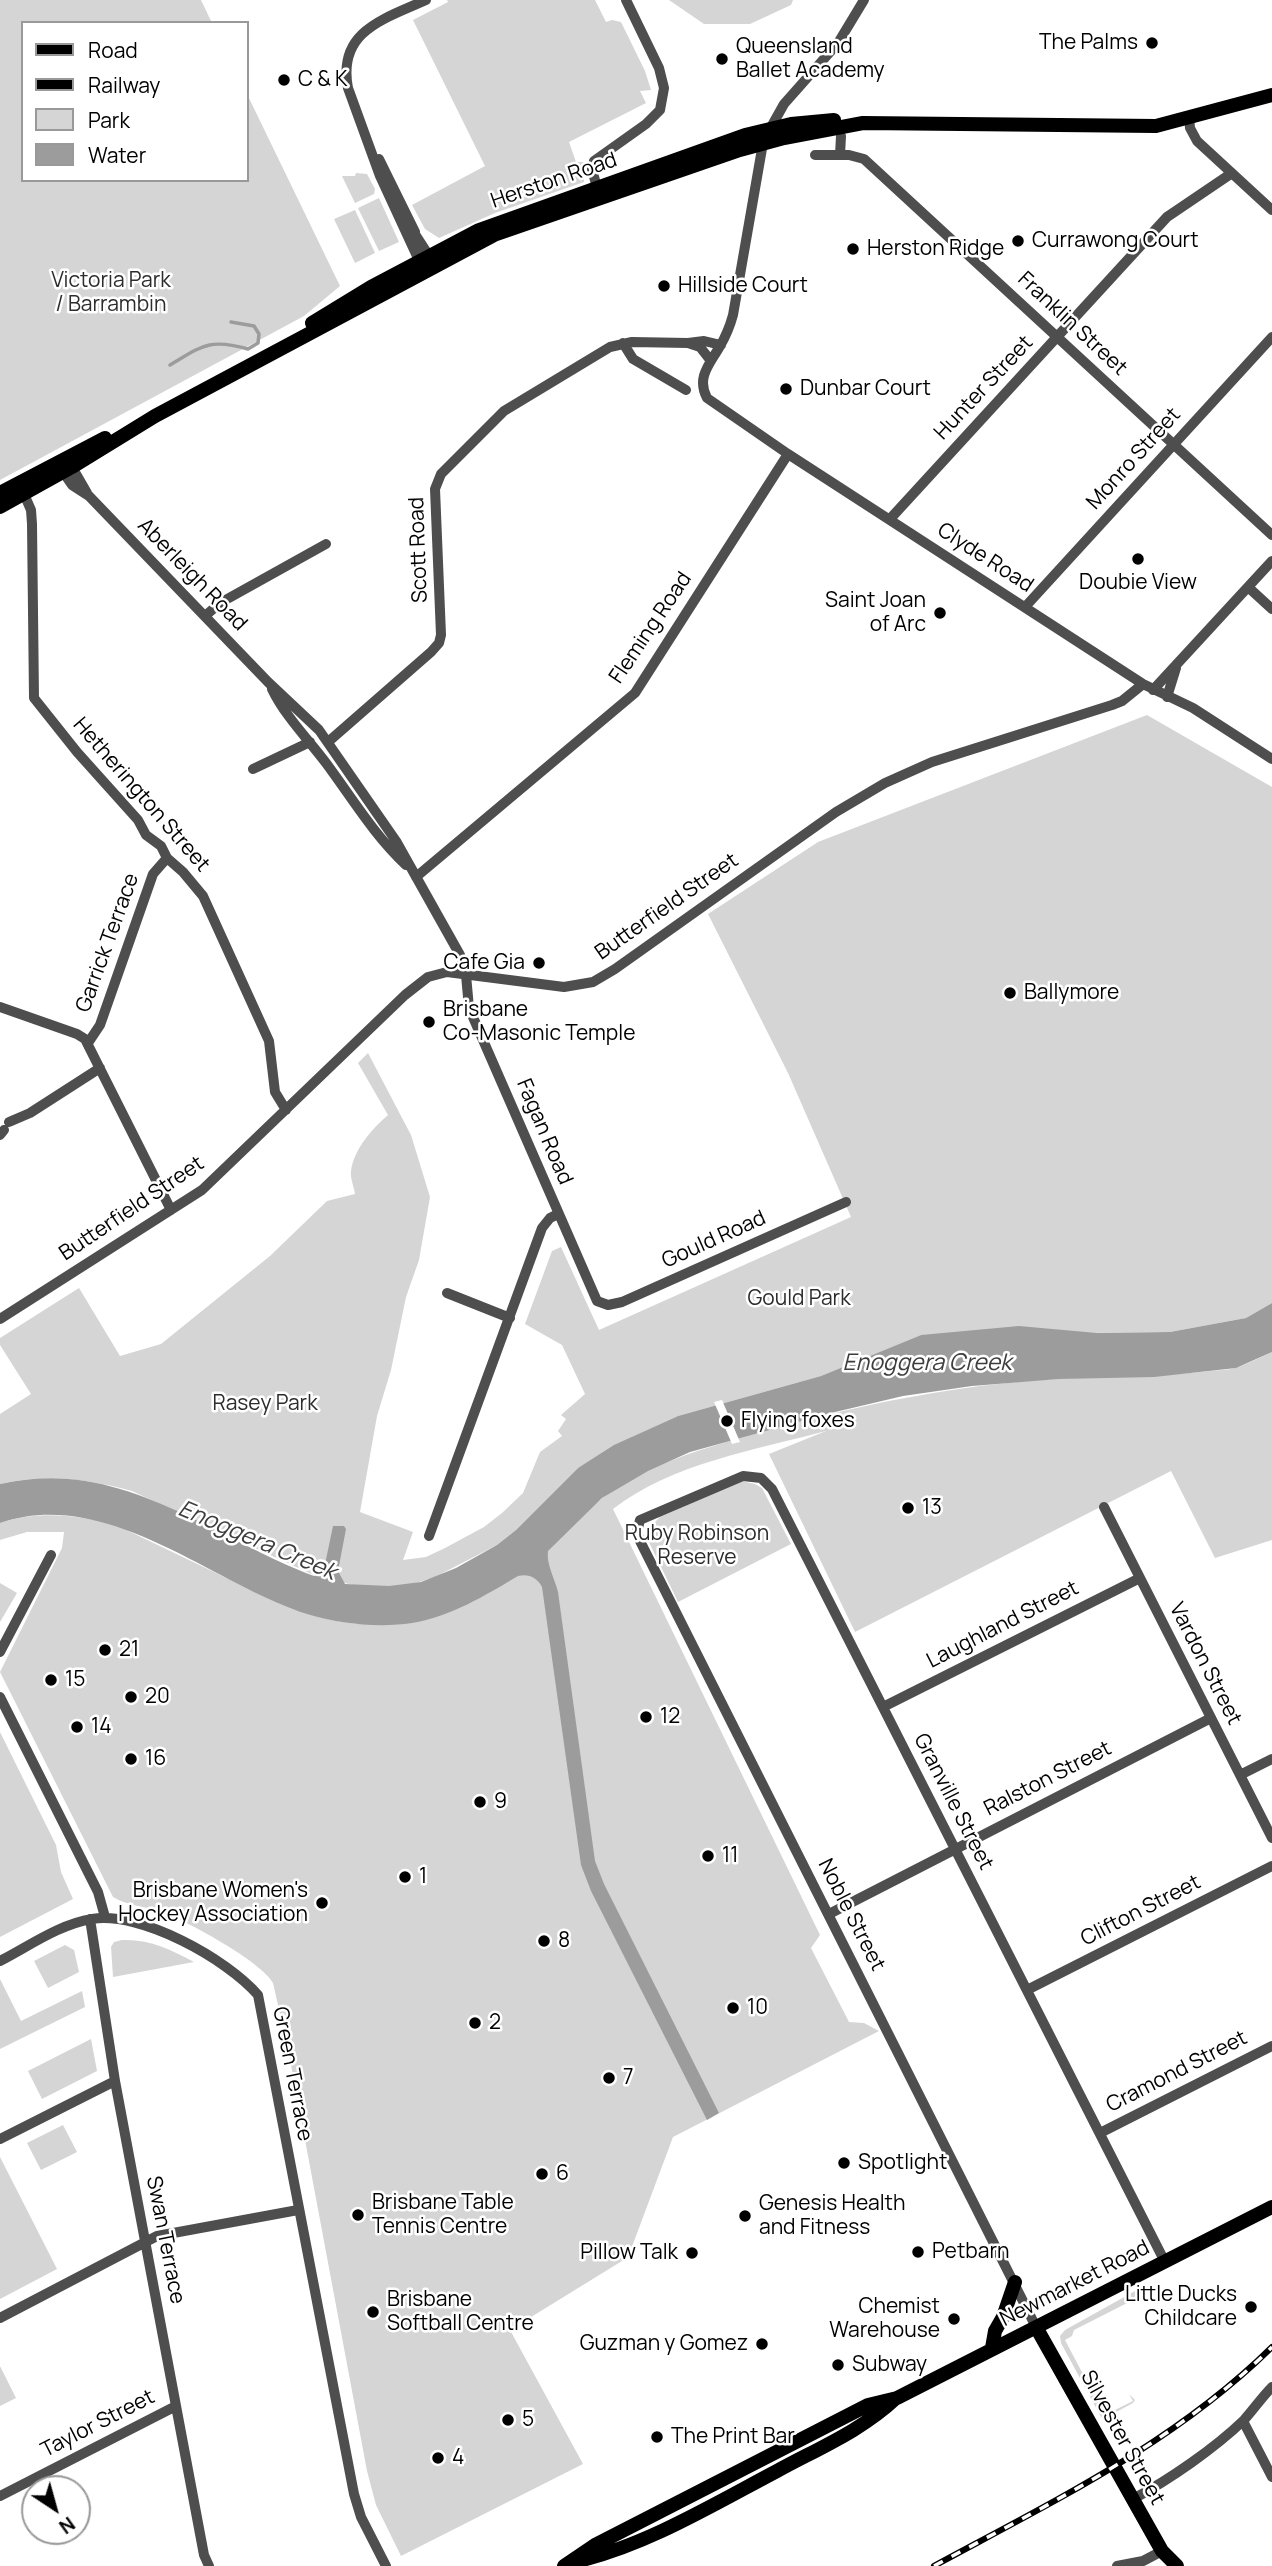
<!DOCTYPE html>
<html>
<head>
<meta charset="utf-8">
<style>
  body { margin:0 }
  #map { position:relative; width:1272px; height:2566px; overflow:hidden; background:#fff; font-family:Manrope,sans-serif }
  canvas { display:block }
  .legend { position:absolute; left:21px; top:21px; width:228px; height:161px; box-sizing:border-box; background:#fff; border:2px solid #999; margin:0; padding:9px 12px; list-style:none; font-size:21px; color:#000 }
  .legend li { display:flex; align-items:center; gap:14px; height:35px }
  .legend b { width:35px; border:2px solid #999 }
  .north { position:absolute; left:21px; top:2475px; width:70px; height:70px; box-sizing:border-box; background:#fff; border:2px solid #999; border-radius:50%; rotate:144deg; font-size:19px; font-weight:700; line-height:28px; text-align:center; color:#000 }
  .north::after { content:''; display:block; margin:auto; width:24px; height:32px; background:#000; clip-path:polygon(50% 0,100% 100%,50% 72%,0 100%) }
</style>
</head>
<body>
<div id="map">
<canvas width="1272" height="2566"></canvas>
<ul class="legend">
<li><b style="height:9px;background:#000"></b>Road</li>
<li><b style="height:9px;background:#000"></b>Railway</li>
<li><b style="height:19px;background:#d5d5d5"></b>Park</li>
<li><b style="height:19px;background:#9c9c9c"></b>Water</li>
</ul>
<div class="north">N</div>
</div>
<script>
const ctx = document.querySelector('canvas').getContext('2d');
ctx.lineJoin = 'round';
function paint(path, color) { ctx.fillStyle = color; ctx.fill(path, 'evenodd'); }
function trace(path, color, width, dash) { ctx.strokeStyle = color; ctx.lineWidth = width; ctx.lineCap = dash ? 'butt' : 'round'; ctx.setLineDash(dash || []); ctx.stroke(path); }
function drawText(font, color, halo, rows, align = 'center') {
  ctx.font = font + ' Manrope,sans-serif'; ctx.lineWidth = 5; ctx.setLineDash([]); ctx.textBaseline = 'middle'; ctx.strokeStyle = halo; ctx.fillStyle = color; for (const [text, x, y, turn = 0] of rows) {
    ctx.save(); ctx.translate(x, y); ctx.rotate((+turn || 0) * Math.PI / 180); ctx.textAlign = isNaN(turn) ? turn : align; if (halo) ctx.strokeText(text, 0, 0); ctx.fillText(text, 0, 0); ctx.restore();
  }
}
paint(new Path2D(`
  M0 0H201L212 23H23V180H247V94L340 286 304 316 0 480Z
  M447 0H595L606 22 612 20 621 22 645 71 651 90 640 91 646 103 569 142 576 162H584V182L495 213 439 238 425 229 412 205 485 166 413 20 448 2Z
  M669 0H793L791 5 750 24H704Z
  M356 173 367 174 375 189 374 194 355 203 342 176H355Z
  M379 198 399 242 379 251 358 208Z
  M355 210 375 253 355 263 334 219Z
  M1147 715 1272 787V1303L1246 1318 1170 1332 921 1335 821 1376 678 1416 632 1437 578 1468 516 1530 497 1545 435 1577 407 1586H359L320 1578 132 1491C88 1479 45 1473 0 1484V1414L31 1394 0 1345V1338L79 1288 120 1356 161 1344 270 1256 327 1201 355 1194C354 1187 350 1178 351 1171 354 1149 372 1129 388 1115L358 1063 368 1053 411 1135 430 1197 419 1260 406 1297 391 1370 377 1416 360 1512 413 1532 403 1560 426 1557 445 1548 484 1527 502 1513 523 1493 540 1452 562 1436 558 1431 566 1419 561 1415 585 1394 562 1345 525 1324 552 1251 561 1247 599 1330 851 1217 788 1073 708 914 818 842Z
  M1272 1352V1540L1215 1558 1171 1471 855 1632 769 1454 826 1431C755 1450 673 1463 613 1509L820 1935 811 1948 849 2022 864 2023 879 2031 673 2137 630 2252 622 2261 510 2330 583 2464 401 2556 376 2505 367 2471 288 2049 273 1983C262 1962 184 1919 159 1911 143 1906 128 1906 113 1897L0 1672 62 1548 64 1532H27L0 1540V1523C39 1510 80 1515 118 1526L283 1605 331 1620 356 1624 411 1623 595 1504C643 1464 705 1448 765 1431 863 1404 955 1385 1057 1379 1106 1376 1153 1377 1201 1372 1213 1370 1227 1371 1238 1367 1249 1363 1261 1357 1272 1352Z
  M742 1481 755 1484 762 1488 791 1544 678 1602 647 1538 650 1527 660 1517Z
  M0 1583 17 1593 0 1622Z
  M0 1732 56 1845 61 1872 73 1899 0 1937Z
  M122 1940C150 1939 170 1949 194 1962L113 1977 111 1947 114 1942Z
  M65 1945 74 1950 79 1972 48 1988 34 1961Z
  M0 1979 21 2021 82 1991 85 2007 0 2049Z
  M91 2039 97 2071 42 2099 28 2071Z
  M63 2125 77 2152 41 2170 27 2143Z
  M0 2157 57 2269 0 2299Z
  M1135 2291 1139 2294 1137 2298 1074 2330 1072 2336 1065 2340 1084 2376 1090 2373 1092 2375 1089 2378 1102 2404 1106 2403 1111 2412 1133 2401 1129 2394 1135 2400 1133 2403 1107 2417H1101L1061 2343 1060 2336 1065 2330Z
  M0 2366 16 2398 0 2406Z`), '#d5d5d5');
paint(new Path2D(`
  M1272 1303V1352L1236 1368 1154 1377 1059 1379 972 1386 903 1396 831 1413 690 1452 648 1471 602 1498 548 1551C546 1564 555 1579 558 1592L595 1861 604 1884 719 2113 707 2120 591 1891 581 1865 542 1587C538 1578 528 1573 518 1576 486 1595 450 1617 412 1623 379 1628 340 1624 307 1614 211 1583 107 1486 0 1523V1484C121 1456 208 1536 314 1576L324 1569 333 1526H344L346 1529 338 1571 345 1584 389 1586 421 1582 456 1568 497 1545 516 1530 578 1468 614 1445 678 1416 821 1376 921 1335 1019 1326 1097 1333 1170 1332 1246 1318Z`), '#9c9c9c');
paint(new Path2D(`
  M722 1400 740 1442 732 1444 714 1402Z`), '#fff');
trace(new Path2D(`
  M170 365C202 346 209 338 248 349L258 343 259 334 254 326 231 322`), '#9c9c9c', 3.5);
trace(new Path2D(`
  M1189 117 1190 128 1197 141 1272 210
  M770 129 784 104 838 43 864 0
  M763 143 733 315C730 326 726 336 720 346 710 364 696 377 707 398L788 454 1143 684 1193 708 1272 759
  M815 155H849L864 159 1272 535
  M840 155 841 136
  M379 159 415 232
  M597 188 592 169 594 161 646 124 660 110 664 88 659 68 626 0
  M411 228 433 262
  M422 267 380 176 348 88C337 31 384 19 426 0
  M623 343 633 359 686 390
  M688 343 700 347 711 361
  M72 467 87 493
  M63 472 72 485 89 496 268 682 319 730 396 841 460 955 466 975 469 1008 597 1301 608 1305 622 1302 846 1202
  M24 494 31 510 32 524 34 698 77 752 138 820 146 835 161 846 167 858 183 872 203 896 269 1041 275 1092 286 1110
  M890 519 1167 217 1232 173
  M1248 587 1272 609
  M1025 607 1272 337
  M205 616 220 603 326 544
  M272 689C285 716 308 739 326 763 352 798 374 835 406 865
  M1153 690 1272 561
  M1167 697 1176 668
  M328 742 431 652 439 643 441 635 435 489 441 474 504 411 610 347 632 342 688 343 704 341 721 345
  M253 769 310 742
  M416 877 635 693 788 454
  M0 1007 77 1034 85 1039 171 1210
  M88 1043 100 1025 153 874 167 858
  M9 1122 30 1113 100 1068
  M0 1135 4 1130
  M447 1293 510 1318
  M0 1319 202 1190 405 995 428 977 447 972 564 987 593 982 615 969 836 812 885 783 932 762 1112 705 1122 701 1143 684
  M1104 1507 1272 1838
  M429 1536 542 1228 550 1218 558 1214
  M0 1652 51 1555
  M0 1697 98 1892 105 1917
  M883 1707 1140 1578
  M1240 1775 1272 1759
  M829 1914 1211 1718
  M90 1919 115 2081 204 2555 209 2566
  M0 1961C29 1946 60 1924 92 1919 141 1911 227 1959 258 1995L354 2494 361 2517 386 2566
  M1027 1990 1272 1866
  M1100 2133 1272 2046
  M0 2139 115 2081
  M0 2318 157 2236 298 2210
  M1036 2327 640 1541 637 1532 640 1520 743 1476 761 1478 772 1489 1165 2262
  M1243 2421 1272 2477
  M0 2496 176 2406
  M1133 2499C1169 2480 1215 2448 1244 2420 1254 2409 1262 2397 1272 2387
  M1117 2566 1143 2561 1162 2551`), '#4e4e4e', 10);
trace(new Path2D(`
  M312 323 371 287 479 230 745 135 791 124 834 120
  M0 493 105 438
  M0 507 72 467 155 416 494 235 740 150 784 138 863 123 1156 126 1272 95
  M1036 2327 1162 2551 1177 2566
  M992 2348 995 2331 1003 2317 1015 2282
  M578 2561C645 2546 716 2503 777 2471 817 2449 861 2431 895 2399
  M564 2566 595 2545 868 2405 897 2398 1272 2207`), '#000', 14);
const rail = new Path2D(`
  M934 2566C1052 2502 1175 2443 1272 2347`);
trace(rail, '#000', 6);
trace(rail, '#fff', 3.5, [10]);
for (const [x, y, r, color] of [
  [1152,43,7,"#000"],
  [722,59,7,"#000"],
  [284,80,7,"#000"],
  [1018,241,7,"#000"],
  [853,249,7,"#000"],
  [664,286,7,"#000"],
  [786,389,7,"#000"],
  [1138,559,7,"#000"],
  [940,613,7,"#000"],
  [539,963,7,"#000"],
  [1010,993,7,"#000"],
  [429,1022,7,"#000"],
  [727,1421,7,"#000"],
  [908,1508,7,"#000"],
  [105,1650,7,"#000"],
  [51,1680,7,"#000"],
  [131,1697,7,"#000"],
  [646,1717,7,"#000"],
  [77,1727,7,"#000"],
  [131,1759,7,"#000"],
  [480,1802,7,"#000"],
  [708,1856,7,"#000"],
  [405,1877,7,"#000"],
  [322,1903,7,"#000"],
  [544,1941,7,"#000"],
  [733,2008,7,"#000"],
  [475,2023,7,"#000"],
  [609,2078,7,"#000"],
  [844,2163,7,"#000"],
  [542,2174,7,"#000"],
  [358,2215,7,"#000"],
  [745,2216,7,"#000"],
  [918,2252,7,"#000"],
  [692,2253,7,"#000"],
  [1251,2307,7,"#000"],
  [373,2312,7,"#000"],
  [954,2319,7,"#000"],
  [762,2344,7,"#000"],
  [838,2365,7,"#000"],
  [508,2420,7,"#000"],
  [657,2437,7,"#000"],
  [438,2458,7,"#000"]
]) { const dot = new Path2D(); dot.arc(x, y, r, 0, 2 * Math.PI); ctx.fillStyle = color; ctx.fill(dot); trace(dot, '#fff', 2.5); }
drawText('21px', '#000', '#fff', [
  ["The Palms",1138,43,"right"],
  ["Queensland",736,47],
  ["Ballet Academy",736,71],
  ["C & K",298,80],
  ["Currawong Court",1032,241],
  ["Herston Ridge",867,249],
  ["Hillside Court",678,286],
  ["Dunbar Court",800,389],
  ["Doubie View",1138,583,"center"],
  ["Saint Joan",926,601,"right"],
  ["of Arc",926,625,"right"],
  ["Cafe Gia",525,963,"right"],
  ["Ballymore",1024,993],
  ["Brisbane",443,1010],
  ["Co-Masonic Temple",443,1034],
  ["Flying foxes",741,1421],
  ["13",922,1508],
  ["21",119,1650],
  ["15",65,1680],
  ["20",145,1697],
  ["12",660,1717],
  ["14",91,1727],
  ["16",145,1759],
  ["9",494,1802],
  ["11",722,1856],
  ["1",419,1877],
  ["Brisbane Women's",308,1891,"right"],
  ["Hockey Association",308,1915,"right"],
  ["8",558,1941],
  ["10",747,2008],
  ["2",489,2023],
  ["7",623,2078],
  ["Spotlight",858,2163],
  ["6",556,2174],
  ["Brisbane Table",372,2203],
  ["Tennis Centre",372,2227],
  ["Genesis Health",759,2204],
  ["and Fitness",759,2228],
  ["Petbarn",932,2252],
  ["Pillow Talk",678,2253,"right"],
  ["Little Ducks",1237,2295,"right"],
  ["Childcare",1237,2319,"right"],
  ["Brisbane",387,2300],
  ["Softball Centre",387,2324],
  ["Chemist",940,2307,"right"],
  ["Warehouse",940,2331,"right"],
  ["Guzman y Gomez",748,2344,"right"],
  ["Subway",852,2365],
  ["5",522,2420],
  ["The Print Bar",671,2437],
  ["4",452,2458]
], 'left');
drawText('21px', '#000', '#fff', [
  ["Herston Road",554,181,-19],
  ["Franklin Street",1072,324,43],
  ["Hunter Street",984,388,-47],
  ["Monro Street",1134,459,-48],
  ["Scott Road",419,550,-92],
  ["Clyde Road",985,558,33],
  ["Aberleigh Road",192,575,46],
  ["Fleming Road",651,628,-56],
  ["Hetherington Street",141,795,49],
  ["Butterfield Street",667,907,-35],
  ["Garrick Terrace",108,943,-70],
  ["Fagan Road",544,1132,67],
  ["Butterfield Street",132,1209,-34],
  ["Gould Road",714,1240,-24],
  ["Laughland Street",1003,1625,-27],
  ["Vardon Street",1205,1664,63],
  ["Ralston Street",1048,1779,-27],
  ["Granville Street",953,1802,63],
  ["Clifton Street",1141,1911,-27],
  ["Noble Street",851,1915,63],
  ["Cramond Street",1177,2072,-27],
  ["Green Terrace",292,2074,79],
  ["Swan Terrace",165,2240,79],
  ["Newmarket Road",1075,2284,-27],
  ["Taylor Street",98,2424,-27],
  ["Silvester Street",1122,2438,61]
]);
drawText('21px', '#2c2c2c', '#fff', [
  ["Victoria Park",111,281],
  ["/ Barrambin",111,305],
  ["Gould Park",799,1299],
  ["Rasey Park",265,1404],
  ["Ruby Robinson",697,1534],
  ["Reserve",697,1558]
]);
drawText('italic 23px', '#3d3d3d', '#fff', [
  ["Enoggera Creek",927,1364],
  ["Enoggera Creek",257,1541,23]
]);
</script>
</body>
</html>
